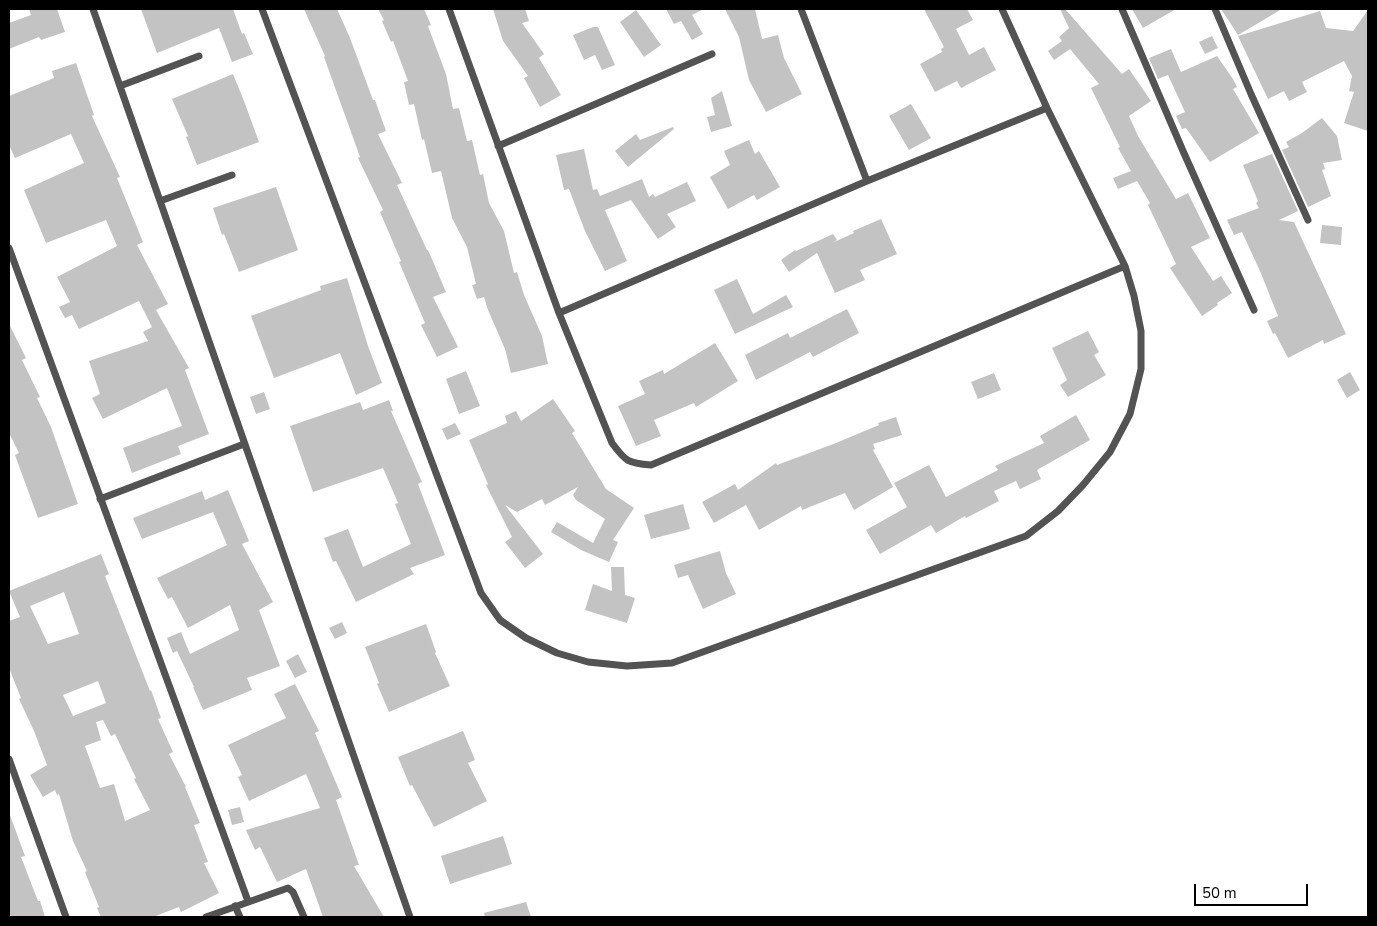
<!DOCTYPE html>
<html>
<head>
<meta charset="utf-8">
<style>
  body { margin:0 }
  #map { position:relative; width:1377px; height:926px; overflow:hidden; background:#fff; font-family:"Nunito Sans",sans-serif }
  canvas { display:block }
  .frame { position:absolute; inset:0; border:10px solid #000; pointer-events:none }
  .scale { position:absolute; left:1194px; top:884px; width:114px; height:22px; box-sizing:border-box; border:2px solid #000; border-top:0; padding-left:6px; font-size:15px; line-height:18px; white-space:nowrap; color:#000; -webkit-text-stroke:4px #fff; paint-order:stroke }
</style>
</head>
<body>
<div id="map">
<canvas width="1377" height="926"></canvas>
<div class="frame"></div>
<div class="scale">50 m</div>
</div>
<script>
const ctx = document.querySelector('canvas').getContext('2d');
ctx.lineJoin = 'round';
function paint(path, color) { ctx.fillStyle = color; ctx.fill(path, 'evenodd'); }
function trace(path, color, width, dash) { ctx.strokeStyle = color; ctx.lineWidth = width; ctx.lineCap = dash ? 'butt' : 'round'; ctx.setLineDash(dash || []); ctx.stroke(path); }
paint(new Path2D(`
  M29 9H57L65 32 41 40 39 37 9 49V23L31 15Z
  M141 9H233L242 34 244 33 253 54 232 62 219 28 157 53Z
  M304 9H337L350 38 373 100H375L386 131 378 134 402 183 397 185 427 250H428L446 292 433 297 458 347 437 357 421 325 425 323 399 262 401 261 380 212 383 210 358 158 360 157 324 57 325 56Z
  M378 9H424L431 25 428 26 446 74 453 109 459 108 467 141 472 140 480 175 483 174 489 203 504 231 514 273 517 272 524 295 542 336 548 364 511 373 505 349 488 310 484 297 477 299 472 285 476 284 467 247 452 218 441 171 432 173 424 139 422 140 414 104 409 105 404 82 408 81 393 41 391 42 382 21 384 20Z
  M493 9H525L529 21 522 23 544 54 539 58 561 95 540 107 524 78 528 76 503 41Z
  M666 9H704L692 15 703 34 692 40 681 21 674 24Z
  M725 9H755L762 39 778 35 784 58 802 94 766 112 749 80 739 37Z
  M924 9H967L973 20 956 29 969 55 984 47 996 70 961 88 957 81 935 92 920 64 942 52 941 49 944 47Z
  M1060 9H1065L1122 74 1129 69 1151 101 1129 116 1138 136 1176 199 1188 193 1210 238 1191 247 1213 281 1221 276 1232 293 1217 303 1218 305 1202 316 1170 268 1176 264 1148 205 1150 203 1137 181 1118 189 1113 178 1131 171 1118 148 1120 147 1091 88 1099 84 1070 49 1054 60 1048 51 1062 41 1059 37 1069 28Z
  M1132 9H1176L1143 28Z
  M1221 9H1282L1238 35Z
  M636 10 661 45 644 57 620 22Z
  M1368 10V131L1344 123 1354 92 1349 91 1352 76 1344 61 1302 82 1307 92 1289 101 1284 91 1268 99 1238 36 1320 11 1326 28 1353 31Z
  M593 27H598L615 65 602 70 595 55 584 60 573 35Z
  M1212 36 1218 48 1205 54 1199 42Z
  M1171 49 1181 72 1217 56 1233 79 1237 87 1233 89 1259 133 1210 162 1186 128 1182 129 1176 116 1185 112 1168 75 1158 79 1149 58Z
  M76 63 94 115 92 116 120 177 117 178 143 242 137 245 168 304 156 310 189 368 185 370 209 434 178 446 181 454 132 473 123 448 182 426 167 388 103 419 92 398 100 394 89 361 148 341 143 332 152 327 139 301 79 329 72 315 65 318 59 307 70 302 57 277 117 246 106 220 46 243 24 190 84 163 71 134 15 158 9 145V96L54 78 52 71Z
  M233 74 244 101 259 142 197 165 186 137 188 136 172 99Z
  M722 91 732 126 711 132 707 117 715 115 711 98Z
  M911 104 931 138 909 150 889 116Z
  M1322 118 1337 136 1342 160 1323 163 1325 169 1322 170 1331 196 1308 207 1282 150 1289 147 1286 142 1302 133Z
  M673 127 674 129 628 167 615 151 636 134 640 140Z
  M749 140 755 154 759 151 780 187 757 200 754 195 728 209 710 177 730 165 724 151Z
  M584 149 593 190 597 189 600 196 642 179 649 197 653 194 655 197 687 182 696 201 667 214 676 227 658 239 631 200 605 210 627 261 605 271 585 231 569 189 564 190 556 155Z
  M1272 154 1298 211 1279 220 1294 222 1346 334 1324 344 1323 340 1288 358 1275 333 1273 334 1267 321 1278 316 1260 271 1242 232 1234 235 1227 220 1259 208 1256 203 1258 201 1243 165Z
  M276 187 298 250 239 272 224 234 222 235 213 208Z
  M881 219 897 254 860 270 865 280 835 293 817 253 789 272 781 260 795 250 796 251 833 234 837 240 832 243 854 233 853 231Z
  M1322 225 1342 227 1341 245 1320 243Z
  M347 278 368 346 382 383 356 395 340 353 274 378 251 316 321 290 320 286Z
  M737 279 753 314 786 295 793 307 735 334 714 290Z
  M847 309 859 333 813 357 810 352 756 380 745 355 788 333 790 338Z
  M9 324 26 358 22 360 40 397 37 398 51 427 78 504 38 518 15 455 19 453 9 433Z
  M1088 331 1099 352 1094 355 1106 375 1068 397 1060 385 1067 380 1052 348Z
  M715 343 738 381 696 407 694 403 654 420 661 436 636 446 618 406 645 394 639 381 663 370 664 374Z
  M466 371 480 406 459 414 446 379Z
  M1350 372 1360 390 1347 398 1337 380Z
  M994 373 1001 390 978 399 971 382Z
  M264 392 270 409 256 414 250 397Z
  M553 399 575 431 572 433 606 489 634 508 613 540 618 542 609 562 581 550 551 532 557 522 593 543 605 519 576 500 573 495 578 487 545 505 542 499 517 512 505 505 543 554 525 568 505 542 512 537 486 485 488 484 469 440 507 423 505 416 516 411 521 421Z
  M389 400 393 411H391L422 482 418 484 445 555 410 568 414 574 356 602 336 561 333 562 324 538 348 529 363 567 411 544 395 504 398 503 383 468 313 492 290 426 360 402 363 410Z
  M1076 415 1090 440 1037 470 1041 479 1020 489 1016 481 994 491 999 501 966 518 965 516 936 533 931 525 880 554 866 530 907 507 894 483 929 465 946 497 998 470 995 466 1044 443 1040 436Z
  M896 417 902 435 873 444 875 449 873 450 893 487 854 510 845 493 802 510 801 506 759 530 746 505 714 523 702 502 735 484 738 490 776 463 777 465 836 443 879 425 878 423Z
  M455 423 461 434 447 440 442 429Z
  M228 490 249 541 242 544 273 602 259 610 280 666 247 678 252 690 203 710 193 687H194L177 651 173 653 167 638 181 632 190 654 239 630 230 605 188 628 172 597 168 599 157 578 227 545 213 512 142 539 133 518 202 491 205 500Z
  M683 504 690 529 651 539 644 515Z
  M720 551 726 573 736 594 703 609 688 575 678 578 674 565Z
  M101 554 109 574 105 576 150 691 151 690 161 718 158 719 173 752 169 754 186 787H185L200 823 194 825 208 862 204 863 219 893 181 912 179 907 153 917H101L97 908 99 907 85 872 87 871 73 841 59 794 57 795 55 790 43 797 30 775 47 765 34 731 19 699 21 698 9 668V621L20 617 9 591ZM64 592 79 634 48 644 30 606ZM98 681 106 703 73 716 63 695ZM103 720 111 736 115 734 136 778 134 779 150 810 125 821 114 784 100 788 85 746 101 740 96 722Z
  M611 567H624L625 595 635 598 627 623 585 610 593 584 612 591Z
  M342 622 347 633 335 639 329 628Z
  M426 624 436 652 435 653 450 686 389 712 377 684 379 683 365 647Z
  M298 654 307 672 295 678 286 661Z
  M295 684 319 731 315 733 342 797 336 800 359 865 354 866 384 917H323L306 869 277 882 260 847 255 850 246 830 320 808 306 774 249 801 238 777 242 775 228 745 286 718 274 694Z
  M463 731 475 760 468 763 487 801 434 827 412 785 410 786 398 757Z
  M240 807 244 822 232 825 228 810Z
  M9 815H10L25 856 21 857 38 901H40L45 917H9Z
  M503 836 512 864 450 884 441 856Z
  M526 902 531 917H485L484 913Z`), '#c3c3c3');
trace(new Path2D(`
  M93 9 410 917
  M262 9 481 593 500 620 526 638 557 653 588 662 627 666 672 663 1026 536 1058 511 1083 485 1110 452 1130 414 1141 369V331L1134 296 1125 266 1047 108 1002 9
  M449 9 559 313 612 443C626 462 628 463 651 465L1125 266
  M801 9 867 181
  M1122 9 1183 151 1254 310
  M1215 9 1251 94 1308 220
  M120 86 199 56
  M498 146 712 54
  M160 201 232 175
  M9 248 248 901
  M559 313 867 181 1047 108
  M100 499 244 444
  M9 759 66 917
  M235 906 240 917
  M206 917 288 888 293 892 304 917`), '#535353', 7);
</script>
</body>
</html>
